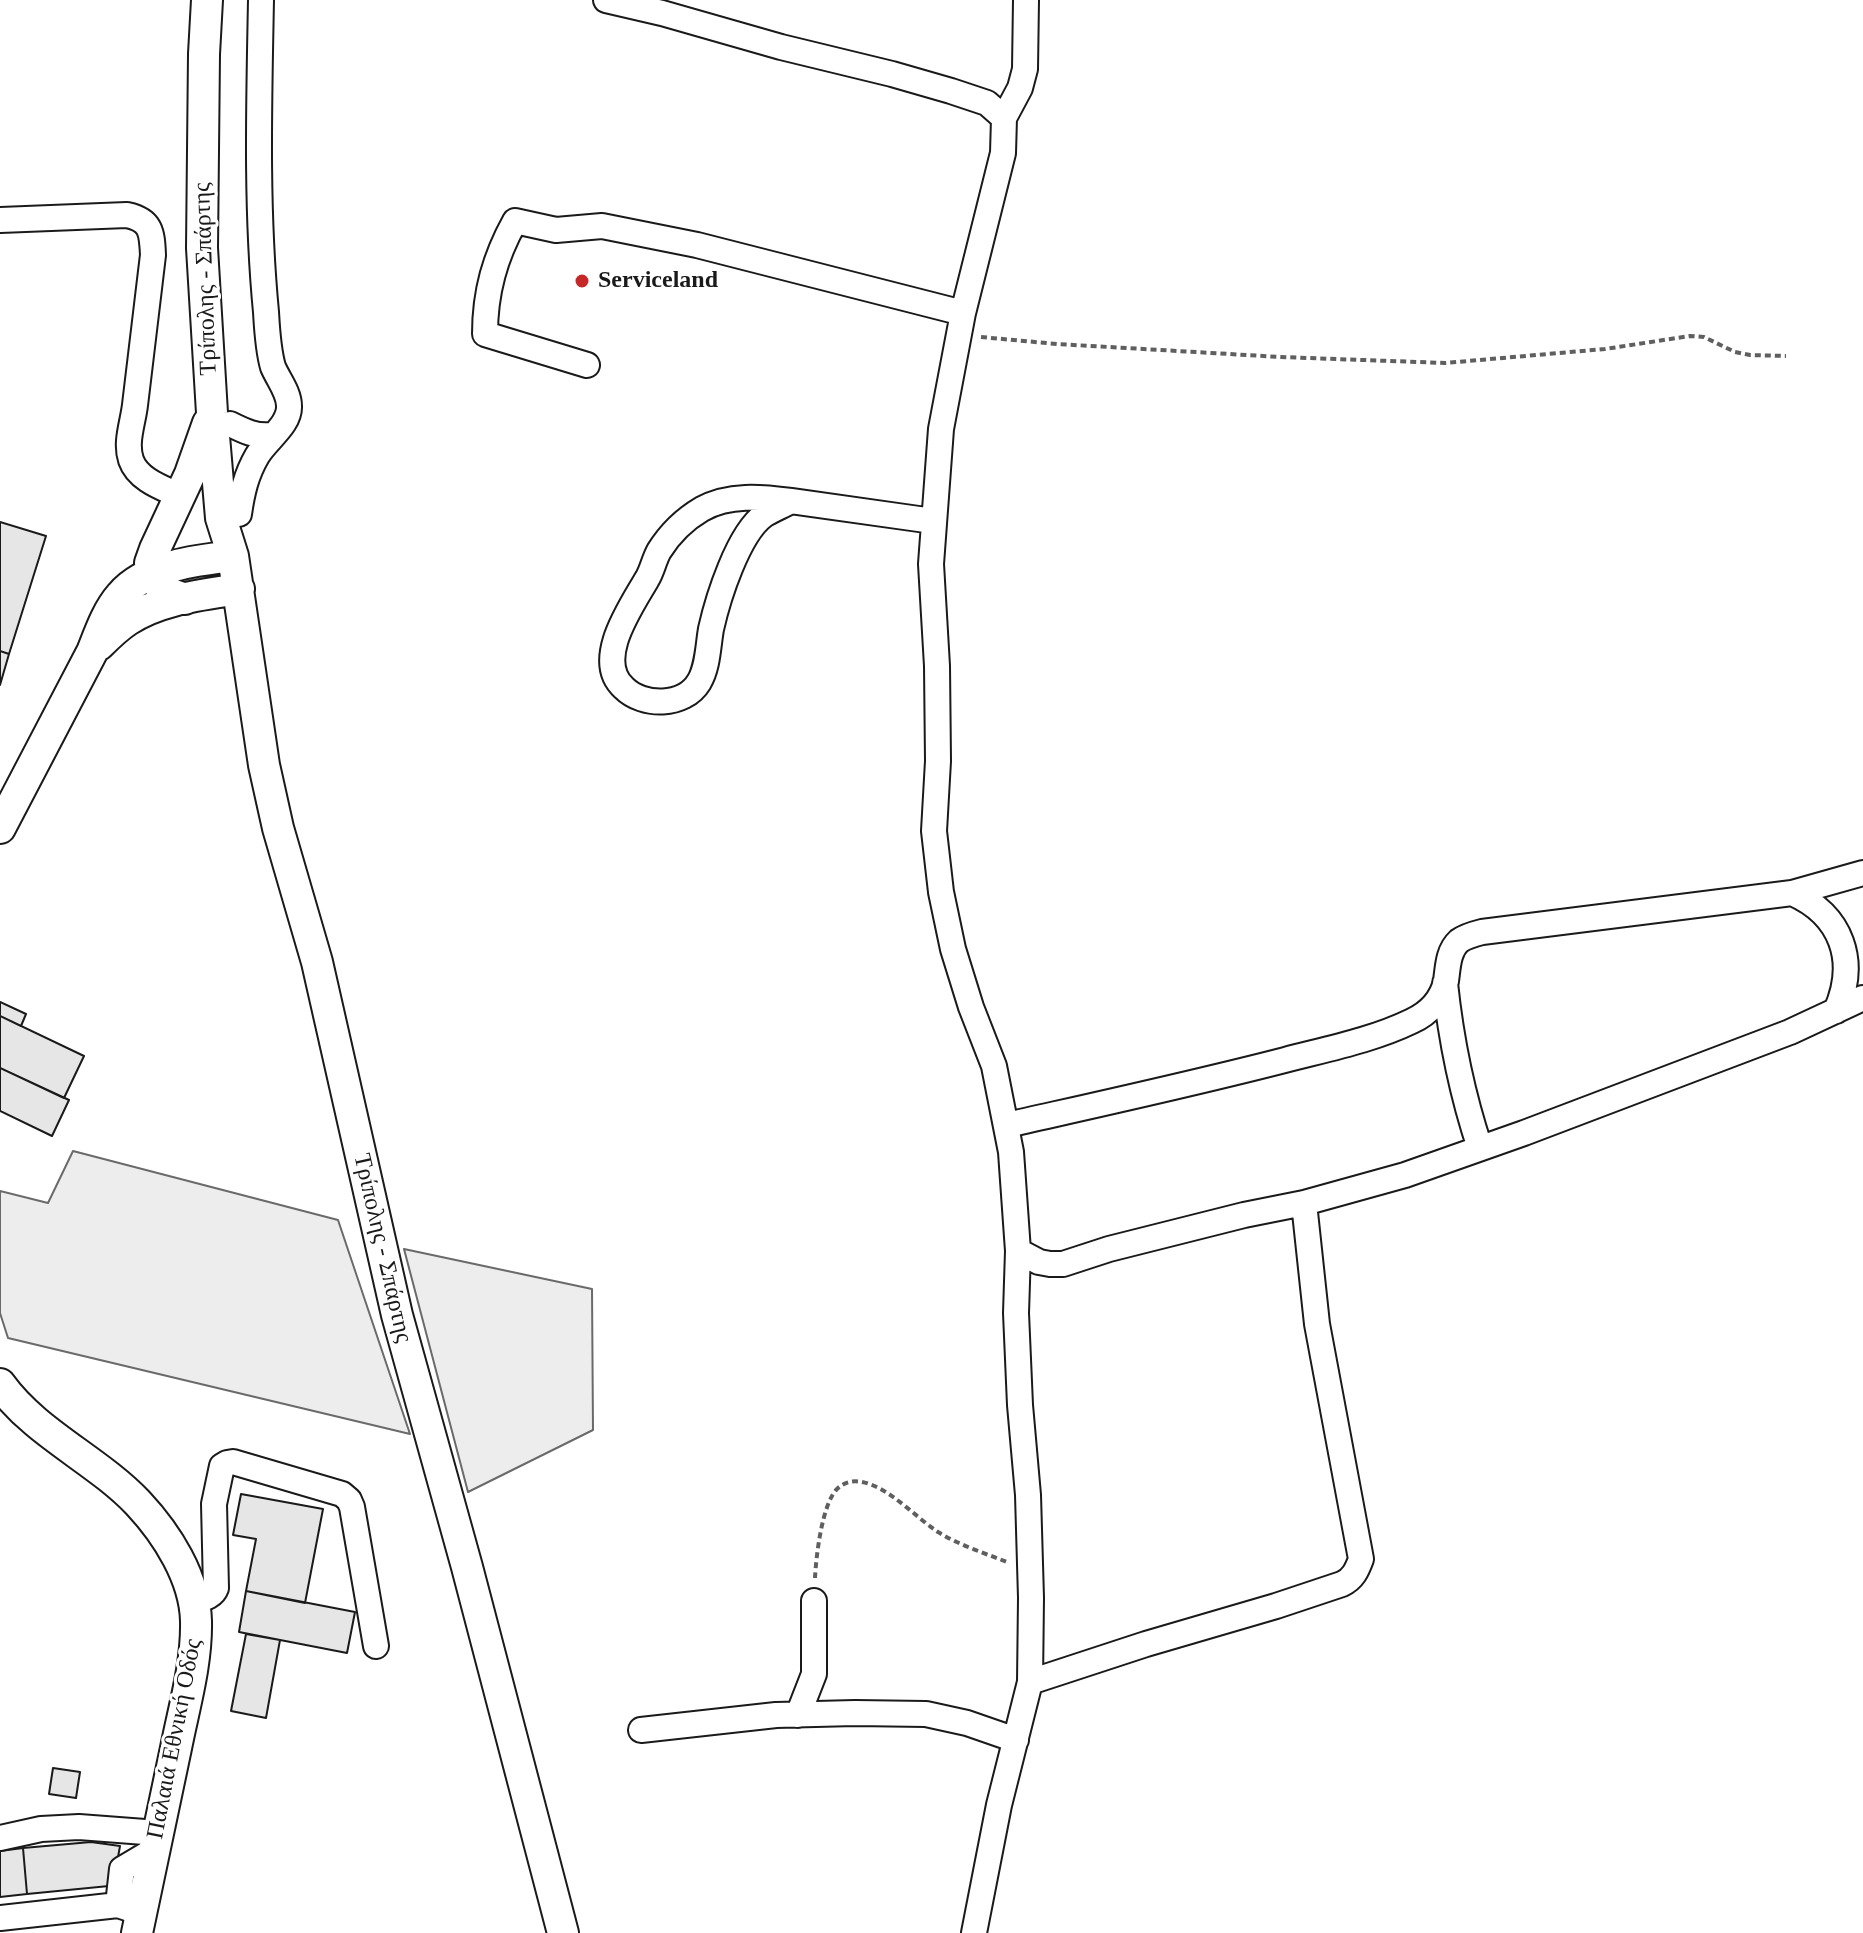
<!DOCTYPE html>
<html>
<head>
<meta charset="utf-8">
<style>
  body { margin:0 }
  canvas { display:block; background:#fff }
</style>
</head>
<body>
<canvas width="1863" height="1933"></canvas>
<script>
const ctx = document.querySelector('canvas').getContext('2d');
ctx.lineJoin = 'round';
function paint(path, color) { ctx.fillStyle = color; ctx.fill(path, 'evenodd'); }
function trace(path, color, width, dash) { ctx.strokeStyle = color; ctx.lineWidth = width; ctx.lineCap = dash ? 'butt' : 'round'; ctx.setLineDash(dash || []); ctx.stroke(path); }
function drawText(font, color, halo, rows, align = 'center') {
  ctx.font = font + ' Georgia,serif'; ctx.lineWidth = 6; ctx.setLineDash([]); ctx.textBaseline = 'middle'; ctx.strokeStyle = halo; ctx.fillStyle = color; for (const [text, x, y, turn = 0] of rows) {
    ctx.save(); ctx.translate(x, y); ctx.rotate((+turn || 0) * Math.PI / 180); ctx.textAlign = isNaN(turn) ? turn : align; if (halo) ctx.strokeText(text, 0, 0); ctx.fillText(text, 0, 0); ctx.restore();
  }
}
const built = new Path2D(`
  M73 1151 338 1220 410 1434 8 1338 0 1313V1191L48 1203Z
  M404 1249 592 1289 593 1430 468 1492Z`);
paint(built, '#ededed');
trace(built, '#6a6a6a', 2);
const building = new Path2D(`
  M0 522 46 536 9 654 0 651Z
  M0 651 9 654 0 685Z
  M0 1002 26 1014 21 1026 0 1016Z
  M0 1016 84 1056 64 1098 0 1068Z
  M0 1068 69 1100 52 1136 0 1111Z
  M241 1494 323 1509 305 1603 246 1591 256 1539 233 1535Z
  M246 1591 355 1612 347 1653 239 1632Z
  M246 1634 280 1640 266 1718 231 1711Z
  M53 1768 80 1772 76 1798 49 1794Z
  M91 1842 120 1846 117 1863 109 1886 27 1894 23 1848Z
  M23 1848 27 1894 0 1897V1851Z`);
paint(building, '#e6e6e6');
trace(building, '#1a1a1a', 2);
const minor = new Path2D(`
  M606 0 662 13 781 47 892 74 951 91 987 103 1004 118
  M0 220 127 215C151 220 152 232 153 255 147 305 141 355 135 405 133 423 125 442 131 460 138 480 163 488 180 496
  M587 365 485 334C485 292 495 257 515 221L556 230 602 226 697 245 963 313
  M230 424C244 431 256 437 272 435
  M791 501C782 506 772 510 764 515 738 534 718 598 711 629 708 646 708 667 699 682 684 707 643 707 624 688 593 660 631 607 647 579 652 571 654 560 659 551 669 535 685 519 702 509 729 494 761 497 791 501L933 521
  M239 514C242 493 246 475 257 456 266 440 290 425 289 406 289 392 278 379 273 367 268 350 267 329 266 312 256 208 259 104 261 0
  M1792 893C1842 915 1858 961 1836 1011
  M1445 983C1451 1040 1462 1094 1480 1148
  M1007 1125C1100 1104 1192 1084 1285 1060 1327 1049 1373 1040 1412 1021 1429 1013 1442 999 1446 981 1448 967 1448 951 1459 941 1466 936 1474 934 1482 932L1792 893 1863 873
  M1018 1251 1039 1262 1050 1264H1063L1109 1249 1244 1215 1304 1203 1405 1175 1524 1133 1790 1032 1863 998
  M193 1602C201 1599 213 1597 216 1588L214 1504 222 1466 227 1463 233 1462 342 1494 349 1500 352 1507 376 1646
  M1030 1682 1146 1644 1276 1606 1342 1584C1353 1579 1357 1570 1361 1559L1317 1324 1304 1203
  M798 1715 814 1674V1601
  M641 1730 776 1715 855 1713 926 1714 967 1723 1016 1740
  M0 1838 41 1829 79 1827 158 1833
  M133 1910 118 1905 122 1869 154 1850
  M0 1918 118 1905
  M974 1933 999 1805 1030 1682 1031 1598 1028 1495 1020 1405 1016 1313 1018 1251 1011 1152 994 1066 971 1007 953 949 941 892 934 831 938 761 937 666 931 564 941 429 963 313 1003 153 1004 118 1020 88 1025 69 1026 0`);
const major = new Path2D(`
  M207 0 204 54 202 248 212 413 221 518 233 556 264 765 278 828 317 962 397 1315 467 1567 563 1933
  M185 599 171 594 159 585 152 574 150 563 155 549 190 474 208 423
  M99 645C108 636 117 627 128 620 160 599 202 595 239 589
  M0 828 92 652C100 632 107 611 121 595 145 566 198 560 233 556
  M0 1384C36 1434 96 1459 138 1503 167 1534 195 1578 196 1621 197 1664 184 1707 176 1748 163 1809 150 1871 137 1933`);
trace(minor, '#1a1a1a', 28);
trace(major, '#1a1a1a', 34);
trace(new Path2D(`
  M981 337 1057 344 1281 357 1445 363 1605 349 1690 336 1704 337 1735 352 1750 355 1786 356
  M815 1578C816 1557 822 1504 837 1489 847 1479 860 1480 872 1485 895 1494 917 1518 938 1532 959 1545 984 1553 1007 1562`), '#5f5f5f', 4, [6, 4]);
trace(minor, '#fff', 24);
trace(major, '#fff', 30);
for (const [x, y, r, color] of [
  [582,281,8,"#c62828"]
]) { const dot = new Path2D(); dot.arc(x, y, r, 0, 2 * Math.PI); ctx.fillStyle = color; ctx.fill(dot); trace(dot, '#fff', 3); }
drawText('24px', '#1a1a1a', '#fff', [
  ["Τρίπολης - Σπάρτης",206,279,-92],
  ["Τρίπολης - Σπάρτης",382,1248,77],
  ["Παλαιά Εθνική Οδός",175,1739,-79]
]);
drawText('bold 24px', '#1a1a1a', '#fff', [
  ["Serviceland",598,281]
], 'left');
</script>
</body>
</html>
